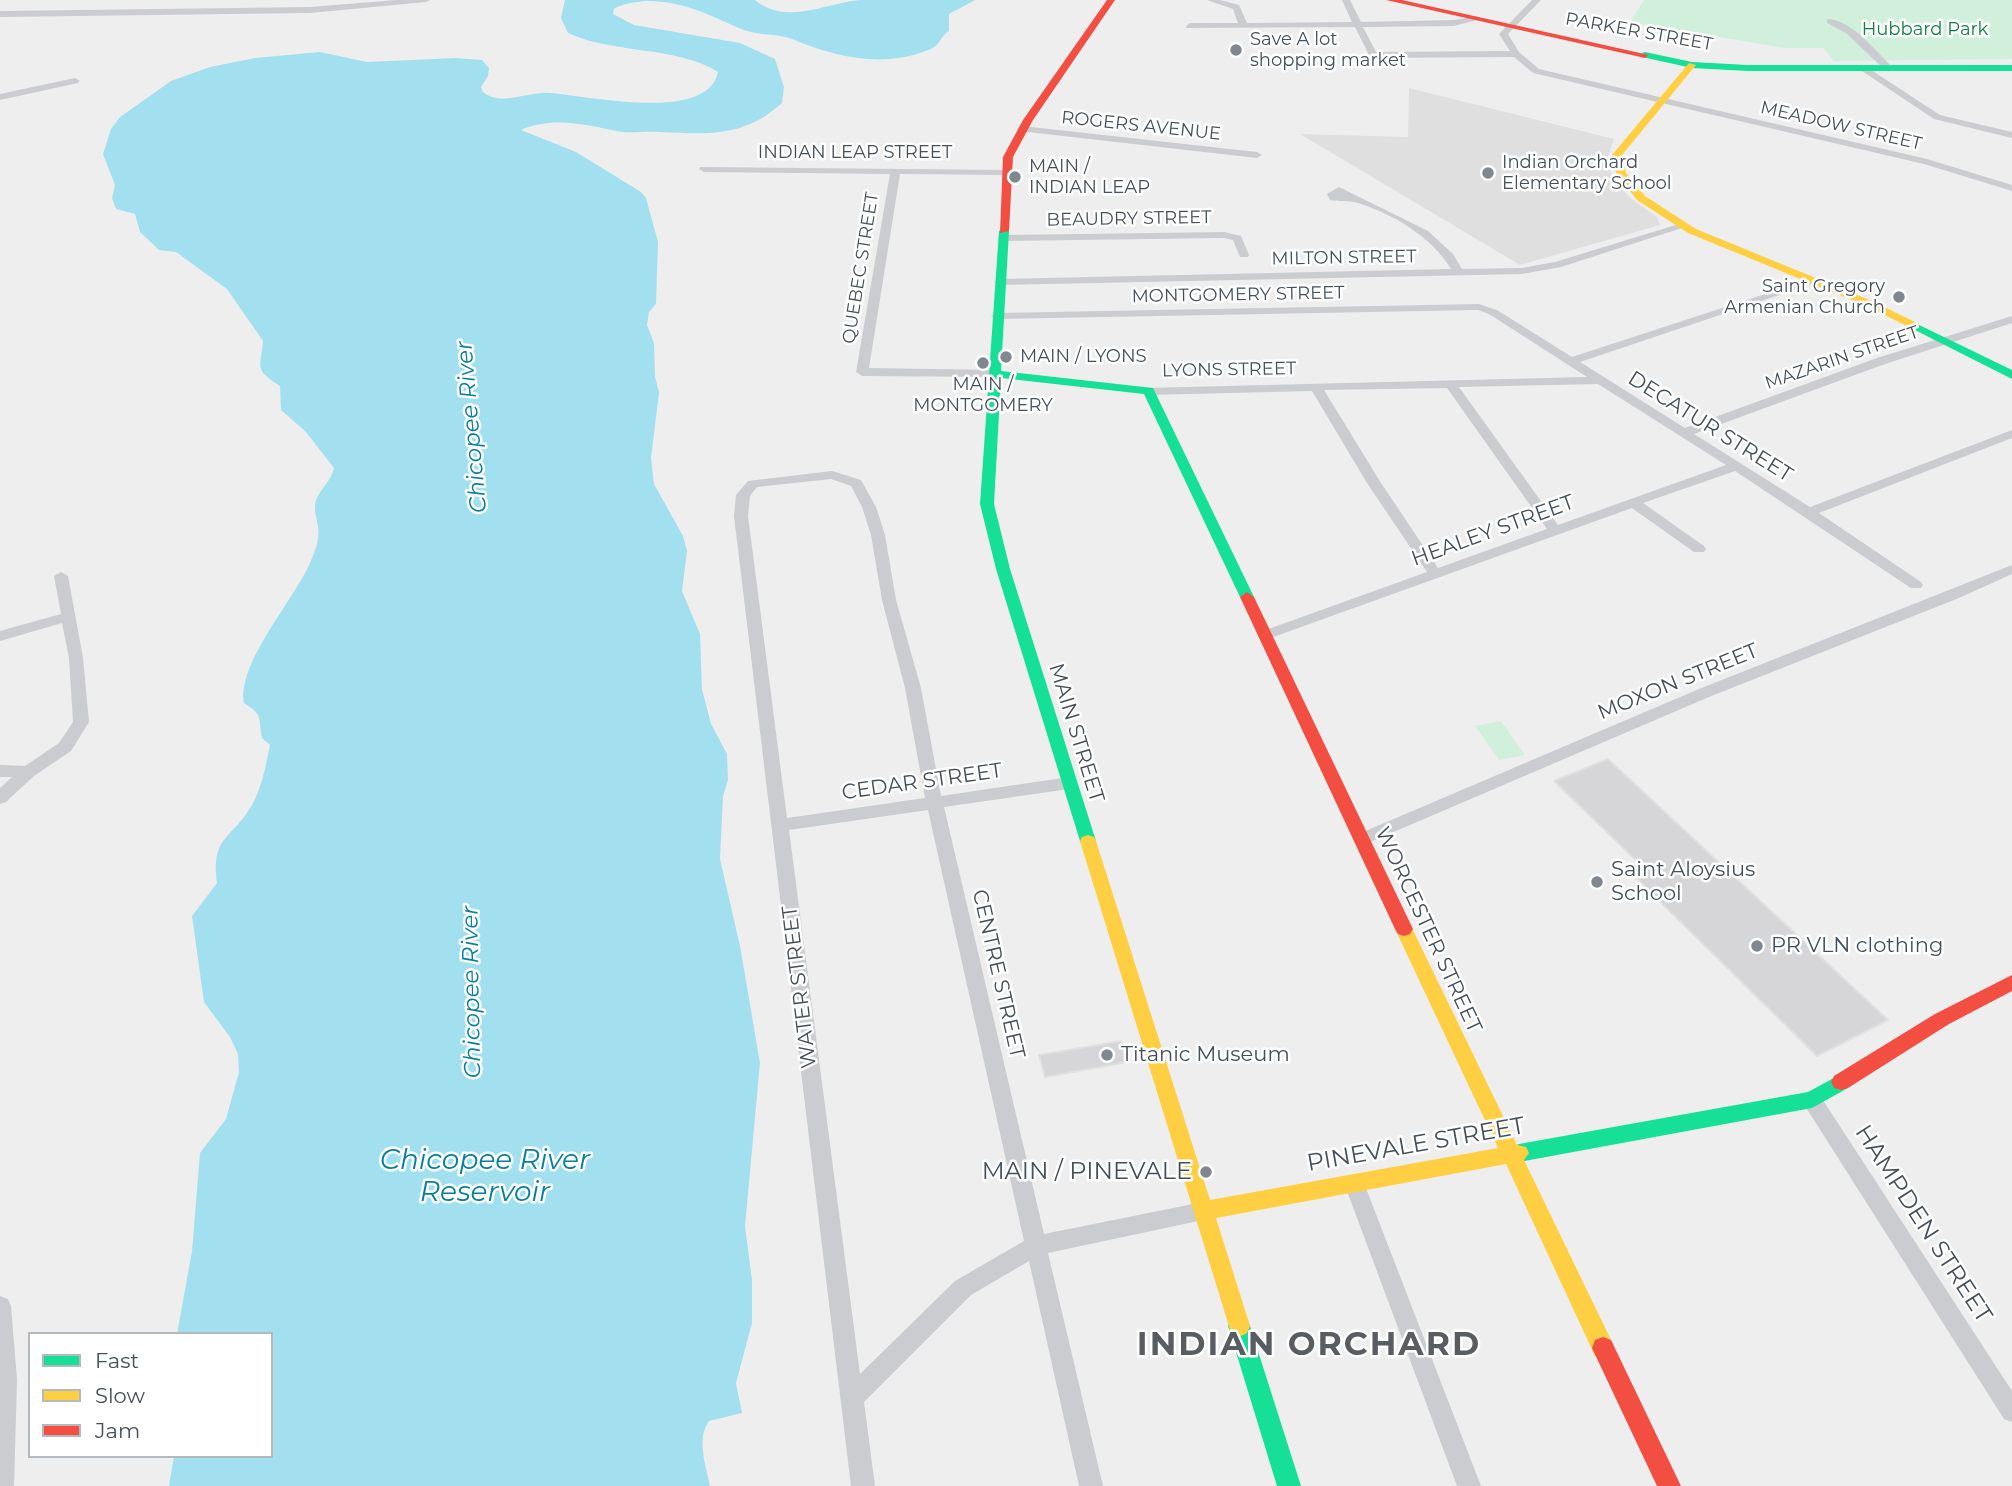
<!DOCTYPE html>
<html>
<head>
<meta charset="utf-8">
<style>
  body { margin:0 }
  #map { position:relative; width:2012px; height:1486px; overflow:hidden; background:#efeeee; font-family:Montserrat,sans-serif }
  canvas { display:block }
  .legend { position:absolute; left:28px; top:1332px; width:245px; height:126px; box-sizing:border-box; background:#fff; border:2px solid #b4b9bd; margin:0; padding:9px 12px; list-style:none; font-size:21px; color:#44505b }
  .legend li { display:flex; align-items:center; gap:14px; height:35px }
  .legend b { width:35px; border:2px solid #b4b9bd }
</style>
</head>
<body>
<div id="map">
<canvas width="2012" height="1486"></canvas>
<ul class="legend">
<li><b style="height:9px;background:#16e098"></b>Fast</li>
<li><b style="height:9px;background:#ffcf43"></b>Slow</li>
<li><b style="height:9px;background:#f24e42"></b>Jam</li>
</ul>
</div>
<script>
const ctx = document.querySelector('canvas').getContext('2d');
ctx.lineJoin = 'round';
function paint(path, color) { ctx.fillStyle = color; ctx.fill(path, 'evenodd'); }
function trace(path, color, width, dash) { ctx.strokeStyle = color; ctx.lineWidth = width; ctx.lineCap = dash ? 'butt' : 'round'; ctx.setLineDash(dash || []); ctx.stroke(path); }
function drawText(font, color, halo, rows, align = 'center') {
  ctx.font = font + ' Montserrat,sans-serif'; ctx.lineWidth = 5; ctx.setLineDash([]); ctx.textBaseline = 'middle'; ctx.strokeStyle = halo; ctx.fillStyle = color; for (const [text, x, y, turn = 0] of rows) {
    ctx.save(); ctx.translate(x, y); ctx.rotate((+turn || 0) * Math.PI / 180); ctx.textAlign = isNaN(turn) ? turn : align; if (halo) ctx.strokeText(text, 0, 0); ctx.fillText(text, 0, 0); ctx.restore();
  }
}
paint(new Path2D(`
  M1409 88 1614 139 1607 159 1612 178 1629 197 1657 217 1660 225 1520 265 1300 134 1408 137Z`), '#e0dfe0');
paint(new Path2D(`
  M1644 0H2012V59L1834 61 1823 48H1785L1630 22Z
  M1501 721 1525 755 1499 760 1475 726Z`), '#d1f0dc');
paint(new Path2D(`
  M565 0H755C787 26 825 3 860 0 898 0 937 0 975 0L949 14V31C940 37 940 45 931 49 883 69 836 57 792 39 777 33 759 36 744 30 710 16 684 0 644 1 634 3 623 3 614 9L613 14 634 25 740 43 775 59 784 87 782 103C743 138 708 134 660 132 648 131 634 133 622 132 589 126 554 115 521 130L576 152 641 192 646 198 658 242 656 304 649 312 647 325 654 343 655 376 659 393 651 458 654 484 683 536 687 551 682 591 700 634 702 689 711 724 727 754 728 780 723 796 720 859 740 946 760 1063 745 1226 752 1280V1323L736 1383 742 1413 709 1421C696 1439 706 1465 710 1486H169L174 1456H271V1334H177L192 1251 200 1153 226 1119 239 1072 238 1054 230 1037 204 1002 192 916 217 883C211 834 232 841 253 803 262 786 266 765 270 745L262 738C258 717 264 716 244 703 237 663 294 600 310 563 315 551 320 540 318 527 317 519 313 508 316 500 321 488 331 481 334 468L306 432 281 410 280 386C253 369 261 368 263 341L227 289 176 252 159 250 140 232 135 214 116 209 112 198 115 185 103 154 111 129 120 117 171 81 210 67 255 58 320 52 367 62 455 58 482 60 489 68 488 76 481 87 483 92C501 107 529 91 550 93 589 96 708 123 718 72 678 46 613 54 568 33L561 18Z`), '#a3e0ef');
const building = new Path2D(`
  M1608 759 1888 1020 1817 1056 1630 872 1642 866 1554 781Z
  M1121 1041 1127 1062 1045 1077 1039 1055Z`);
paint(building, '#d6d6d8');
trace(building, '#e0e0e1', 2);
paint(new Path2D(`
  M397 0H430L426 2 310 13 0 17V11L310 7Z
  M1207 0H1220L1239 5 1247 23 1352 22 1342 0H1350L1361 22 1454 20 1477 16 1481 19 1454 26 1363 27 1376 52 1510 51 1499 34 1532 0H1541L1508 34 1519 52 1539 69 1927 159 2012 185V191L1924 164 1533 73 1514 57 1373 58 1369 55 1355 27 1187 28 1186 26 1190 23H1238L1233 9Z
  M1827 19C1851 19 1876 51 1892 67V71H1886L1846 33 1827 23Z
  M1865 66 1940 115 2012 132V138L1934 119 1862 71 1861 69Z
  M75 78 80 81 78 83 0 100V94Z
  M1022 126 1257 152 1262 155 1257 158 1019 131 1017 129Z
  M700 167 1010 170V174L1006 175 900 174 869 368 997 370 1003 374 1001 377 862 376 856 372 890 174 704 172 699 169Z
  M1339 187 1428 231 1453 254 1462 269 1522 268 1555 262 1679 224 1688 226 1561 267 1522 274 1000 285 994 282 1000 279 1451 269C1432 237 1393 214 1358 203 1349 200 1339 202 1330 200L1327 194Z
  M1224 232 1241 236 1249 255 1248 257H1240L1233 240 1224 238 1003 241 998 238 1003 235Z
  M1811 279 1821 281 1580 362 1685 428 1877 358 2012 316V323L1885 364 1694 434 1810 507 2012 430V438L1819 513 1921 582 1923 585 1921 588H1911L1735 471 1643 503 1704 546 1706 549 1704 552H1694L1632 508 1265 640 1260 638 1258 635 1260 632 1427 572 1367 483 1312 391 1149 395 1145 394V388L1587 377 1489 314 1478 310 997 319 991 316 997 313 1479 304 1497 310 1572 357ZM1598 384 1726 465 1558 525 1459 387ZM1447 388 1547 529 1438 568 1381 483 1324 390Z
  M832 471 861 480 876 507 885 535 896 600 921 688 941 796 1069 777 1077 783 1069 789 944 807 1044 1234 1203 1202 1210 1204 1213 1211 1210 1218 1203 1220 1048 1253 1103 1486H1079L1029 1261 971 1295 864 1402 875 1486H851L734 516 736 495 748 481ZM831 479 851 486 862 507 871 535 882 600 905 688 925 798 787 818 748 516 750 496 757 487ZM928 810 1024 1241 955 1281 860 1374 789 830Z
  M2012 565V574L1959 598 1709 697 1368 843H1356L1354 839 1356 835 1699 689Z
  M61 572 68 576 83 658 89 722 71 751 34 776 6 802 0 804V788L12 777H0V765L25 766 59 743 73 722 69 658 62 623 0 641V631L61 614 54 576Z
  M1812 1092 1819 1094 2012 1391V1422L2004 1419 1805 1106 1802 1100 1805 1094Z
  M1354 1174 1361 1177 1364 1183 1481 1486H1457L1344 1183 1347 1177Z
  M0 1296 8 1299 11 1306 17 1380 14 1486H0Z`), '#cacccf');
paint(new Path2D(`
  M1645 52 1692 62 1748 65H2012V71H1748L1692 68 1642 57V53Z
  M1004 228 1009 231 1001 371 1153 388 1254 597 1247 602 1240 597 1144 394 1001 378 994 504 1010 569 1096 841 1094 845H1082L1080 841 996 569 980 504 999 231Z
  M1915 323 2012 370V379L1911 328V324Z
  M1841 1074 1848 1076 1851 1082 1848 1088 1812 1108 1519 1162 1512 1159 1509 1153 1512 1147 1519 1144 1808 1092Z
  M1239 1315 1247 1319 1250 1326 1301 1486H1277L1228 1326 1231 1319Z`), '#16e098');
paint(new Path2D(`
  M1689 63 1696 65 1622 155 1626 173 1645 196 1696 229 1872 301 1919 324V328H1911L1864 305 1688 233 1637 200 1616 173 1612 155Z
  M1088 835 1094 837 1096 841 1210 1200 1498 1148 1395 929 1398 924 1404 922 1410 924 1517 1145 1526 1147 1529 1153 1524 1160 1611 1340 1614 1348 1611 1356 1603 1359 1595 1356 1506 1164 1216 1218 1250 1326 1247 1333 1239 1337 1231 1333 1080 841 1082 837Z`), '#ffcf43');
paint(new Path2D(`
  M1107 0H1115L1033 120 1013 157 1009 231 1000 233 1003 157 1023 120Z
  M1386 0H1402L1649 55 1645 58Z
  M1247 592 1254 597 1413 929 1410 934 1404 936 1398 934 1395 929 1240 597Z
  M2012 975V991L1949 1024 1848 1088 1841 1090 1834 1088 1831 1082 1834 1076 1935 1014Z
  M1603 1337 1611 1340 1681 1486H1657L1592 1348 1595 1340Z`), '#f24e42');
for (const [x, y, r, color] of [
  [1236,50,7,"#80878e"],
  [1488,173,7,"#80878e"],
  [1015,177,7,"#80878e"],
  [1899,297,7,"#80878e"],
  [1006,357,7,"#80878e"],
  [983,363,7,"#80878e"],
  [1597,882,7,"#80878e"],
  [1757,946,7,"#80878e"],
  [1107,1055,7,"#80878e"],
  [1206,1172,7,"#80878e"]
]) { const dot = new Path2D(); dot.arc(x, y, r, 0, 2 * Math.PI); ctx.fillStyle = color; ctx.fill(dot); trace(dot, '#fff', 2.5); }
drawText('18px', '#127f48', '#fff', [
  ["Hubbard Park",1925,30]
]);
drawText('18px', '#44505b', '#fff', [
  ["PARKER STREET",1639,32,10],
  ["ROGERS AVENUE",1141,126,6],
  ["MEADOW STREET",1841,126,13],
  ["INDIAN LEAP STREET",855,153],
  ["BEAUDRY STREET",1129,219,-1],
  ["MILTON STREET",1344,258,-1],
  ["QUEBEC STREET",861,268,-81],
  ["MONTGOMERY STREET",1238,295,-1],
  ["MAZARIN STREET",1842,358,-19],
  ["LYONS STREET",1229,370,-1]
]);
drawText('18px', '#44505b', '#fff', [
  ["Save A lot",1250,40],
  ["shopping market",1250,61],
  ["Indian Orchard",1502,163],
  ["Elementary School",1502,184],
  ["MAIN /",1029,167],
  ["INDIAN LEAP",1029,188],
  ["Saint Gregory",1885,287,"right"],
  ["Armenian Church",1885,308,"right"],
  ["MAIN / LYONS",1020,357],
  ["MAIN /",983,385,"center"],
  ["MONTGOMERY",983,406,"center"]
], 'left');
drawText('21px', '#44505b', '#fff', [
  ["DECATUR STREET",1710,427,32],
  ["HEALEY STREET",1493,531,-20],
  ["MOXON STREET",1678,682,-22],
  ["MAIN STREET",1076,733,73],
  ["CEDAR STREET",922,782,-8],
  ["WORCESTER STREET",1428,930,65],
  ["CENTRE STREET",998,974,77],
  ["WATER STREET",800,987,-97]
]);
drawText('21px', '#44505b', '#fff', [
  ["Saint Aloysius",1611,870],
  ["School",1611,894],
  ["PR VLN clothing",1771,946],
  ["Titanic Museum",1121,1055]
], 'left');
drawText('italic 23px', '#067f9d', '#fff', [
  ["Chicopee River",472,427,-95],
  ["Chicopee River",472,992,-91]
]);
drawText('24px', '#44505b', '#fff', [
  ["PINEVALE STREET",1416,1145,-10],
  ["HAMPDEN STREET",1923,1224,57]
]);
drawText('24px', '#44505b', '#fff', [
  ["MAIN / PINEVALE",1192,1172]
], 'right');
drawText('italic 28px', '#067f9d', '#fff', [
  ["Chicopee River",485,1161],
  ["Reservoir",485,1193]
]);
ctx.letterSpacing = '2px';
drawText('bold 33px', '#595d62', '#fff', [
  ["INDIAN ORCHARD",1309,1345]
]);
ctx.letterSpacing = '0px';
</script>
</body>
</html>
